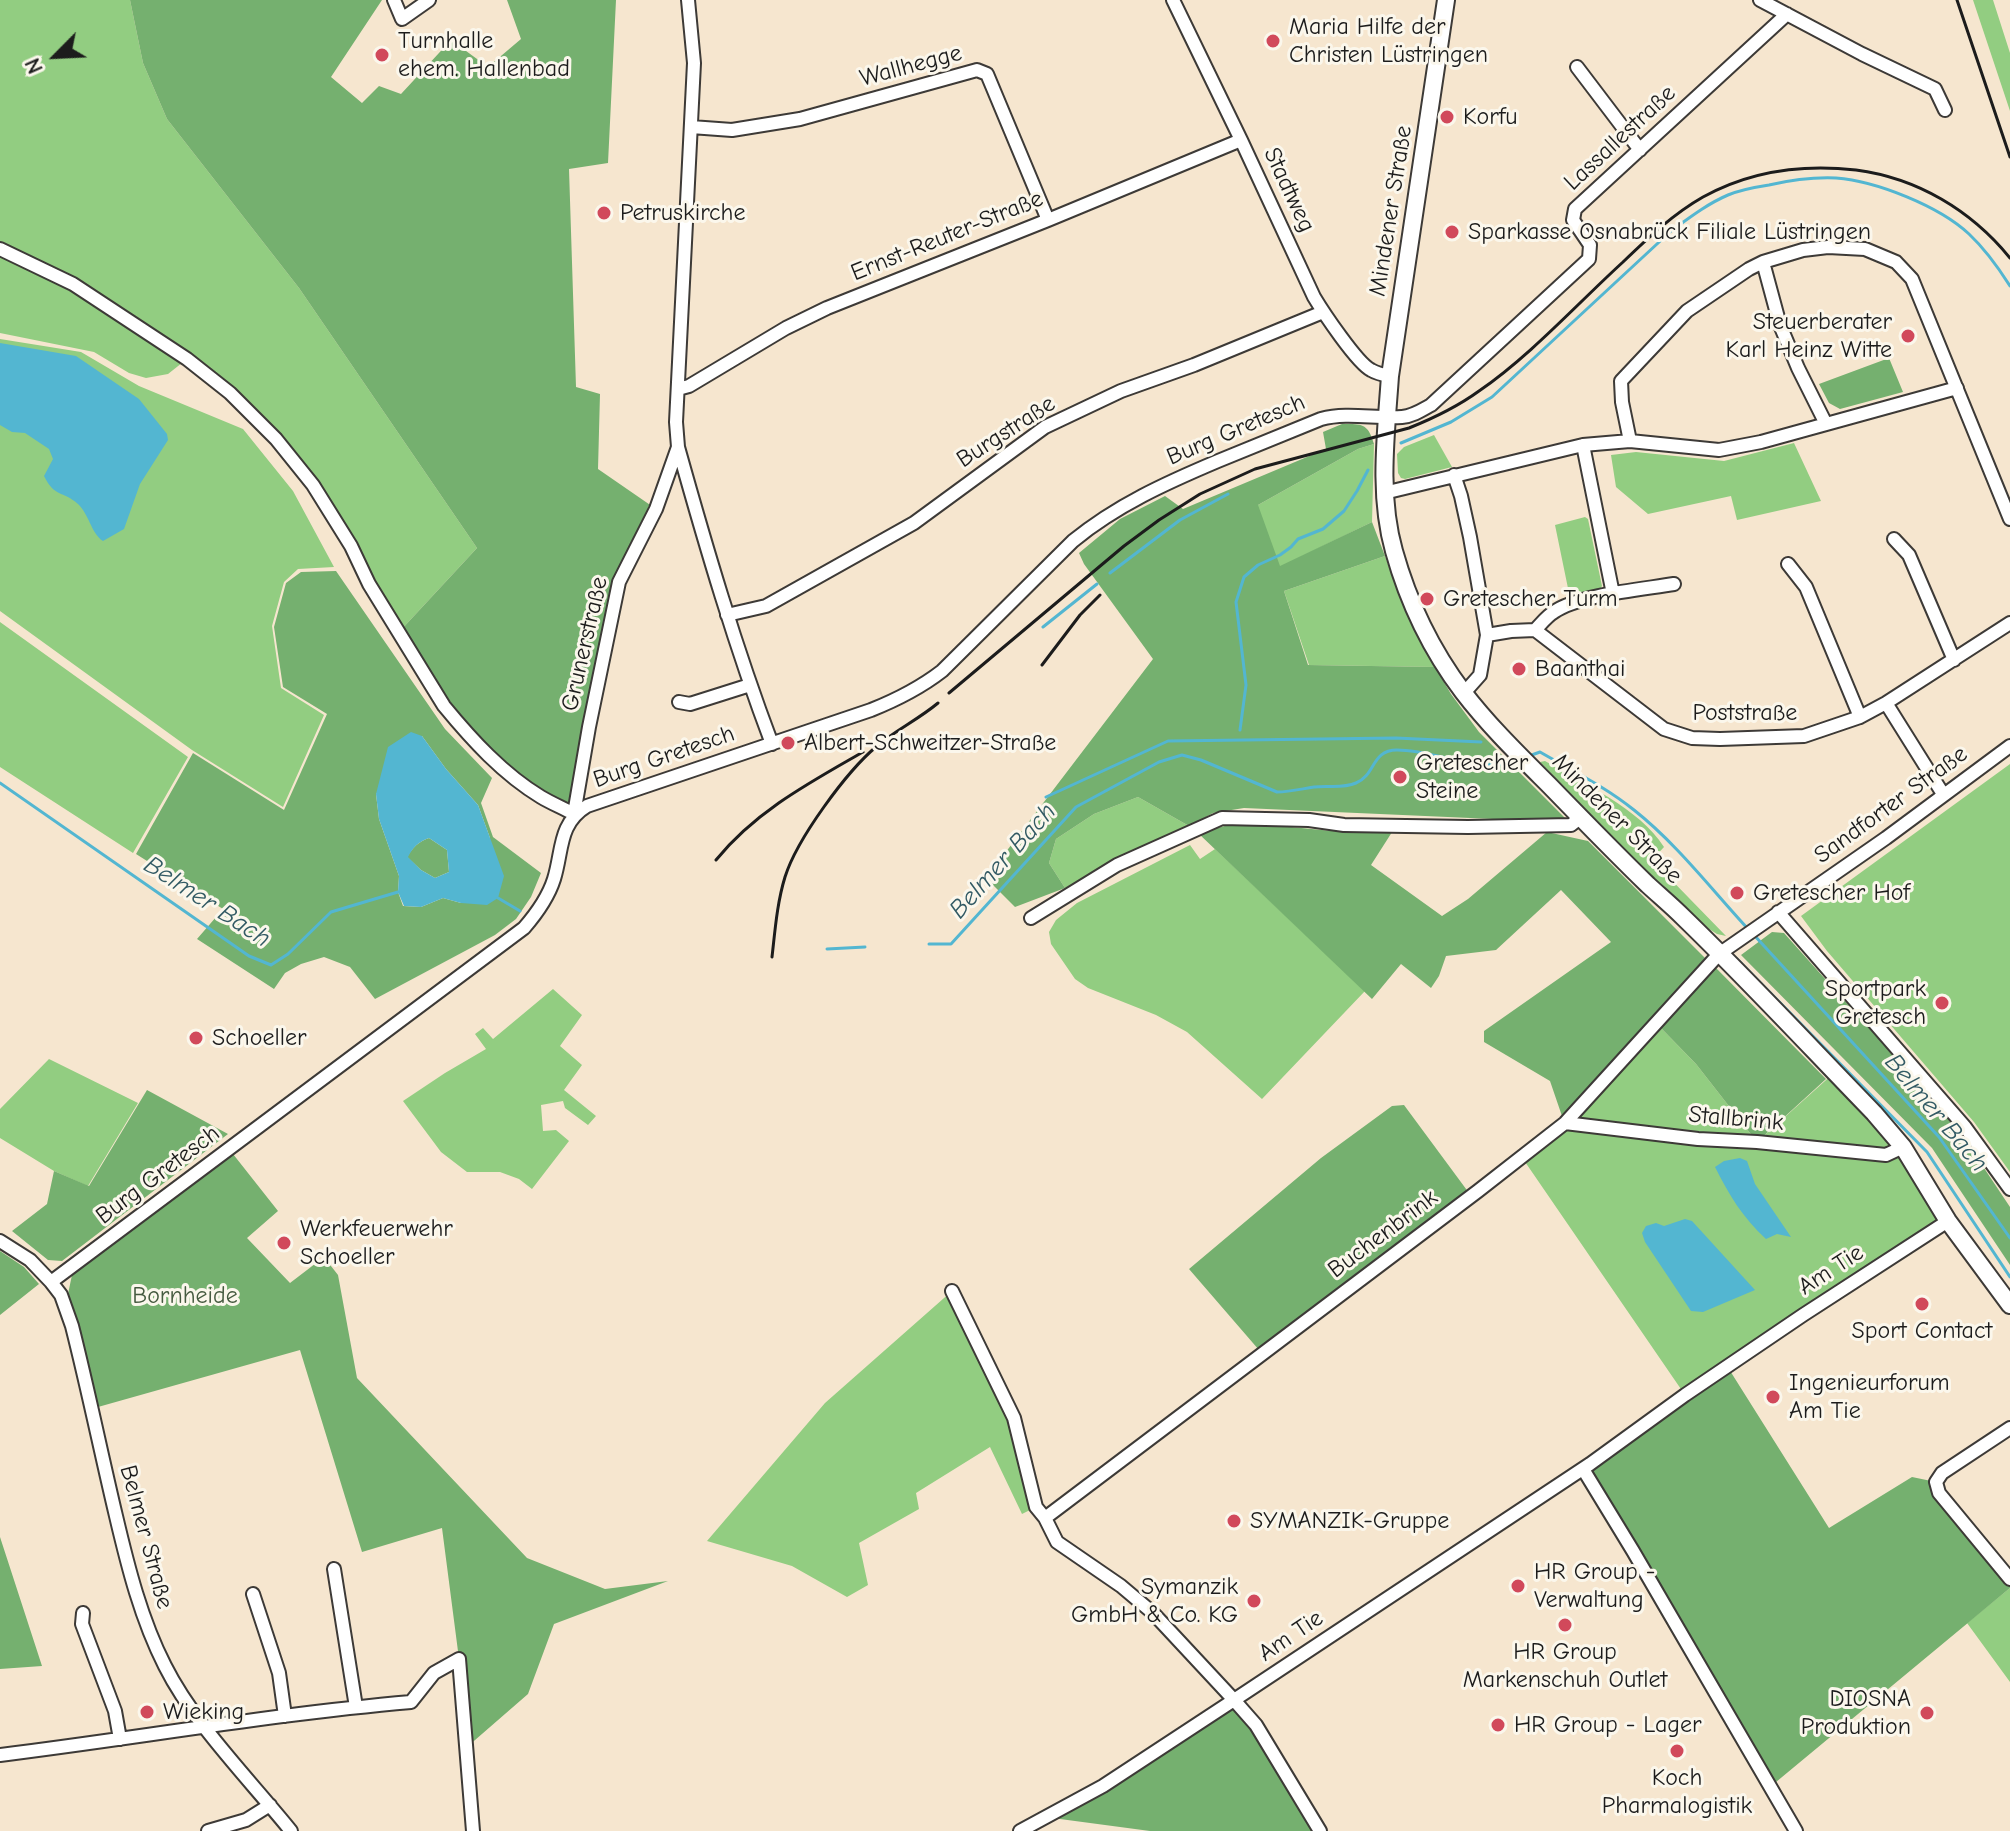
<!DOCTYPE html>
<html>
<head>
<meta charset="utf-8">
<style>
  body { margin:0 }
  #map { position:relative; width:2010px; height:1831px; overflow:hidden; background:#f6e6cf; font-family:"Comic Neue",sans-serif }
  canvas { display:block }
  .north { position:absolute; left:16px; top:16px; width:80px; height:80px; -webkit-text-stroke:6px #fbf7ec; paint-order:stroke; rotate:246deg; font-size:22px; font-weight:700; line-height:32px; text-align:center; color:#1c1c1c }
  .north::after { content:''; display:block; margin:auto; width:28px; height:36px; background:#1c1c1c; clip-path:polygon(50% 0,100% 100%,50% 72%,0 100%) }
</style>
</head>
<body>
<div id="map">
<canvas width="2010" height="1831"></canvas>
<div class="north">N</div>
</div>
<script>
const ctx = document.querySelector('canvas').getContext('2d');
ctx.lineJoin = 'round';
function paint(path, color) { ctx.fillStyle = color; ctx.fill(path, 'evenodd'); }
function trace(path, color, width, dash) { ctx.strokeStyle = color; ctx.lineWidth = width; ctx.lineCap = dash ? 'butt' : 'round'; ctx.setLineDash(dash || []); ctx.stroke(path); }
function drawText(font, color, halo, rows, align = 'center') {
  ctx.font = font + ' "Comic Neue",sans-serif'; ctx.lineWidth = 6; ctx.setLineDash([]); ctx.textBaseline = 'middle'; ctx.strokeStyle = halo; ctx.fillStyle = color; for (const [text, x, y, turn = 0] of rows) {
    ctx.save(); ctx.translate(x, y); ctx.rotate((+turn || 0) * Math.PI / 180); ctx.textAlign = isNaN(turn) ? turn : align; if (halo) ctx.strokeText(text, 0, 0); ctx.fillText(text, 0, 0); ctx.restore();
  }
}
paint(new Path2D(`
  M0 0H130L143 63 167 119 299 288 477 548 400 631 351 546 276 439 187 359 168 374 146 378 129 373 94 352 0 333Z
  M1973 0H1993L2010 53V111Z
  M0 339 81 352 139 386 243 429 293 491 334 567 298 569 284 582 272 626 281 688 324 715 283 807 192 750 0 611Z
  M1434 435 1452 467 1405 479 1401 478 1398 473 1397 454 1404 447Z
  M1794 443 1821 501 1737 520 1731 496 1648 514 1616 487 1611 455 1636 452 1724 461Z
  M1374 444 1372 522 1280 567 1231 533 1258 505 1358 449Z
  M1585 517 1588 519 1602 586 1599 591 1570 598 1555 525Z
  M1385 556 1401 600 1435 667 1309 665 1284 591Z
  M0 622 188 757 133 853 0 767Z
  M1545 761C1584 784 1639 808 1664 847L1652 860 1726 936 1717 934 1709 929 1668 890 1649 874 1540 762Z
  M2010 764V1172L1974 1122 1827 951 1801 916Z
  M1138 797 1189 826 1109 864 1065 888 1049 863 1056 839 1094 814Z
  M1190 845 1200 859 1215 849 1365 991 1262 1099 1187 1032 1156 1015 1088 988 1075 979 1051 944 1049 932 1056 920 1077 903Z
  M553 989 582 1015 560 1046 582 1065 564 1090 596 1116 588 1125 565 1108 563 1101 541 1105 543 1131 556 1130 569 1141 532 1189 519 1179 500 1172H467L441 1152 403 1101 445 1073 486 1049 475 1034 483 1028 493 1039Z
  M1656 1023 1696 1064 1757 1142 1835 1072 1874 1113 1948 1221 1685 1395 1521 1156 1565 1123Z
  M49 1059 138 1103 88 1186 54 1171 0 1138V1109Z
  M952 1291 1014 1418 1036 1507 1022 1514 990 1447 916 1493 919 1509 859 1543 868 1585 847 1597 792 1566 707 1541 825 1403Z
  M2010 1588V1682L1967 1623Z`), '#92cd81');
paint(new Path2D(`
  M130 0H382L331 77 362 103 379 86 401 94 451 40 488 67 521 39 507 0H616L608 163 569 169 576 387 600 394 598 469 656 509 619 582 574 814 540 796 457 722 400 631 477 548 299 288 167 119 143 63Z
  M1889 358 1903 392 1840 409 1829 403 1819 384Z
  M1342 424C1362 424 1368 423 1374 444L1358 449 1258 505 1280 566 1372 522 1385 556 1284 591 1308 665 1435 667 1451 694 1479 732 1566 819 1561 822 1244 808 1213 813 1189 826 1138 797 1094 814 1056 839 1049 863 1065 888 1015 907 986 878 1153 659 1084 564 1079 553 1120 519 1165 496 1183 509 1326 449 1323 432Z
  M336 571 445 729 492 778 481 803 493 837 541 873 531 897 516 919 495 935 375 999 350 967 324 957 301 964 285 973 274 989 197 939 223 909 136 854 193 753 284 810 327 714 283 687 274 627 286 583 301 572ZM422 736 446 769 478 805 490 838 461 903 443 898 421 907 403 906 398 892 399 876 379 819 376 794Z
  M1240 822 1332 831 1394 829 1371 865 1442 916 1468 899 1547 832 1588 841 1705 958 1563 1119 1550 1081 1484 1042V1031L1611 942 1561 890 1496 950 1446 956 1439 976 1431 988 1401 964 1372 999 1198 833Z
  M429 838 447 850 449 872 435 878 421 870 407 857C413 847 418 842 429 838Z
  M1772 932 1784 933 1928 1094 1962 1135 2010 1207V1265L1932 1148 1741 955Z
  M1716 968 1826 1079 1757 1142 1696 1064 1659 1026Z
  M147 1090 228 1134 62 1261 48 1260 12 1231 47 1204 54 1171 89 1186Z
  M1404 1105 1469 1193 1259 1350 1189 1269 1321 1158 1392 1106Z
  M233 1154 278 1211 247 1238 290 1283 324 1257 338 1275 357 1378 527 1558 605 1589 668 1581 554 1624 528 1694 467 1747 459 1659 442 1528 362 1552 300 1350 98 1407 82 1336 68 1294 72 1275Z
  M0 1251 24 1267 39 1284 0 1315Z
  M1727 1366 1829 1528 1912 1477 1936 1482 2010 1579V1588L1770 1787 1583 1469Z
  M0 1537 42 1666 0 1669Z
  M1234 1700 1320 1831H1150L1045 1817Z`), '#75b06f');
paint(new Path2D(`
  M0 343 76 356 139 399 167 434 168 440 140 484 124 529 103 541C91 533 89 514 78 504 62 490 55 498 44 476L53 459 49 449 25 433 12 432 0 425Z
  M411 732 422 736 446 769 478 805 504 876 498 898 487 905 461 903 443 898 421 907 404 906 398 892 399 876 379 819 376 794 388 747ZM429 838 447 850 449 872 435 878 421 870 408 857C413 847 418 842 429 838Z
  M1740 1158 1747 1161 1755 1184 1791 1237 1777 1234 1766 1239C1743 1218 1729 1195 1715 1167L1724 1161Z
  M1685 1219 1692 1221 1755 1290 1703 1312 1691 1311 1645 1242 1642 1233 1646 1226 1656 1223 1664 1226Z`), '#53b6d1');
trace(new Path2D(`
  M1401 443 1451 422 1492 397 1671 231C1689 218 1707 204 1728 195 1740 190 1756 187 1769 185 1791 180 1813 177 1836 178 1876 181 1939 206 1969 234 1986 250 1998 267 2010 286
  M1110 573 1180 520 1228 494
  M1043 627 1097 584
  M1240 730 1246 685 1236 602 1244 577 1258 565 1280 555 1291 547 1298 539 1323 529 1344 511 1357 491 1368 470
  M1529 756 1540 752C1571 770 1606 787 1634 810 1677 844 1712 890 1749 930
  M0 783 249 956 271 965 288 954 331 912 398 892
  M1046 797 1168 741 1396 738 1481 742
  M498 898 520 911
  M1754 935 1939 1137 2010 1238
  M929 944H951L1076 807 1159 762 1182 755 1201 760 1277 792C1290 792 1301 789 1314 787 1328 785 1342 789 1356 783 1376 775 1371 750 1397 750 1438 750 1477 775 1518 760
  M827 949 865 947
  M1736 958 1927 1152 2010 1277`), '#53b6d1', 3);
const minor = new Path2D(`
  M394 0 402 19 429 0
  M688 0 694 63 676 422 678 447C706 547 735 646 772 744
  M1173 0 1241 140 1314 297C1323 312 1357 363 1371 370 1376 373 1384 375 1390 376
  M1760 0 1862 54 1935 89 1945 110
  M1577 67 1640 150
  M691 127 732 130 800 119 977 70 987 74 1048 220
  M0 249 73 284 187 359 230 393 276 439 313 485 351 546 369 584 444 706C472 740 503 774 541 797 551 803 563 808 574 814L589 727 619 582 656 509 678 447
  M1763 262 1780 325 1798 368 1826 424
  M678 389 689 386 786 328 827 308 1048 220 1241 140
  M1630 441 1622 402 1621 381 1687 311 1749 269 1763 262 1803 250 1828 247 1865 249 1896 262 1912 279 2010 519
  M1583 445 1613 594
  M1454 475 1461 496 1470 537 1487 635 1480 675 1464 693
  M1384 493 1583 445 1630 441 1719 450 1761 442 1957 388
  M1894 539 1909 555 1954 660
  M1788 564 1806 587 1860 717
  M727 615 766 606 914 523 1045 427 1121 391 1194 365 1323 312
  M1535 630 1664 729 1692 738 1720 739 1804 736 1860 717 1886 703 2010 623
  M1487 635 1511 631 1535 630C1541 624 1547 616 1554 612 1577 595 1645 589 1674 584
  M679 702 690 704 750 685
  M1886 703 1943 794
  M1778 912 1965 1127 2010 1189
  M1031 918 1117 865 1222 818 1309 820 1344 825 1468 827 1571 825 1581 817
  M1565 1123 1698 1139 1757 1142 1886 1155 1903 1147
  M0 1241 30 1260 51 1282 61 1295 72 1326C88 1389 101 1453 116 1516 128 1567 141 1619 165 1666 194 1724 250 1780 291 1831
  M51 1282 524 928C537 913 548 898 554 879 563 850 558 824 587 806L871 710C896 700 920 688 942 671L1073 541C1117 505 1166 483 1218 461 1252 447 1286 433 1321 419 1348 412 1375 419 1402 417 1413 416 1422 410 1431 405L1589 259 1590 245 1573 220 1575 209 1787 14
  M952 1291 1014 1418 1036 1507 1045 1518 1057 1542 1121 1586 1153 1613 1234 1700 1256 1725 1320 1831
  M2010 1428 1942 1473 1936 1482 1939 1493 2010 1579
  M1583 1469 1633 1551 1796 1831
  M1045 1518 1478 1191 1565 1123 1719 954 1886 838 2010 746
  M334 1569 356 1707
  M253 1594 279 1673 285 1716
  M83 1613 82 1624 115 1711 120 1739
  M0 1755C137 1738 273 1714 411 1702L434 1673 459 1659 473 1831
  M208 1831 246 1820 270 1805
  M1020 1831 1103 1786 1234 1700 1590 1464 1685 1395 1803 1315 1948 1221`);
const major = new Path2D(`
  M1446 0 1390 376C1386 434 1378 495 1394 551 1408 601 1432 651 1463 692 1489 726 1520 756 1550 786 1582 819 1615 853 1648 885 1660 896 1672 906 1684 918 1749 981 1811 1048 1874 1113L1903 1147 1948 1221 2010 1305`);
trace(minor, '#3d3a37', 16);
trace(major, '#3d3a37', 20);
trace(minor, '#fff', 12);
trace(major, '#fff', 16);
trace(new Path2D(`
  M1957 0 2010 157
  M1042 665 1080 615 1100 595
  M949 693 1124 546 1159 520 1200 494 1255 469 1409 428C1434 418 1457 407 1479 391 1530 356 1577 304 1623 262 1648 238 1673 214 1703 197 1750 171 1803 164 1856 170 1917 178 1971 210 2010 258
  M716 860C756 811 809 783 863 752
  M772 957C775 931 777 903 785 877 797 839 846 772 877 746 896 730 919 719 938 703`), '#1c1c1c', 3);
for (const [x, y, r, color] of [
  [1273,41,8,"#d1495b"],
  [382,55,8,"#d1495b"],
  [1447,117,8,"#d1495b"],
  [604,213,8,"#d1495b"],
  [1452,232,8,"#d1495b"],
  [1908,336,8,"#d1495b"],
  [1427,599,8,"#d1495b"],
  [1519,669,8,"#d1495b"],
  [788,743,8,"#d1495b"],
  [1400,777,8,"#d1495b"],
  [1737,893,8,"#d1495b"],
  [1942,1003,8,"#d1495b"],
  [196,1038,8,"#d1495b"],
  [284,1243,8,"#d1495b"],
  [1922,1304,8,"#d1495b"],
  [1773,1397,8,"#d1495b"],
  [1234,1521,8,"#d1495b"],
  [1518,1586,8,"#d1495b"],
  [1254,1601,8,"#d1495b"],
  [1565,1625,8,"#d1495b"],
  [147,1712,8,"#d1495b"],
  [1927,1713,8,"#d1495b"],
  [1498,1725,8,"#d1495b"],
  [1677,1751,8,"#d1495b"]
]) { const dot = new Path2D(); dot.arc(x, y, r, 0, 2 * Math.PI); ctx.fillStyle = color; ctx.fill(dot); trace(dot, '#fbf7ec', 3); }
drawText('24px', '#1c1c1c', '#fbf7ec', [
  ["Maria Hilfe der",1289,27],
  ["Christen Lüstringen",1289,55],
  ["Turnhalle",398,41],
  ["ehem. Hallenbad",398,69],
  ["Korfu",1463,117],
  ["Petruskirche",620,213],
  ["Sparkasse Osnabrück Filiale Lüstringen",1468,232],
  ["Steuerberater",1892,322,"right"],
  ["Karl Heinz Witte",1892,350,"right"],
  ["Gretescher Turm",1443,599],
  ["Baanthai",1535,669],
  ["Albert-Schweitzer-Straße",804,743],
  ["Gretescher",1416,763],
  ["Steine",1416,791],
  ["Gretescher Hof",1753,893],
  ["Sportpark",1926,989,"right"],
  ["Gretesch",1926,1017,"right"],
  ["Schoeller",212,1038],
  ["Werkfeuerwehr",300,1229],
  ["Schoeller",300,1257],
  ["Sport Contact",1922,1331,"center"],
  ["Ingenieurforum",1789,1383],
  ["Am Tie",1789,1411],
  ["SYMANZIK-Gruppe",1250,1521],
  ["HR Group -",1534,1572],
  ["Verwaltung",1534,1600],
  ["Symanzik",1238,1587,"right"],
  ["GmbH & Co. KG",1238,1615,"right"],
  ["HR Group",1565,1652,"center"],
  ["Markenschuh Outlet",1565,1680,"center"],
  ["DIOSNA",1911,1699,"right"],
  ["Produktion",1911,1727,"right"],
  ["Wieking",163,1712],
  ["HR Group - Lager",1514,1725],
  ["Koch",1677,1778,"center"],
  ["Pharmalogistik",1677,1806,"center"]
], 'left');
drawText('24px', '#1c1c1c', '#fbf7ec', [
  ["Wallhegge",911,66,-15],
  ["Lassallestraße",1620,138,-43],
  ["Stadtweg",1289,190,65],
  ["Mindener Straße",1391,211,-81],
  ["Ernst-Reuter-Straße",947,236,-22],
  ["Burg Gretesch",1236,430,-23],
  ["Burgstraße",1006,432,-33],
  ["Grunerstraße",585,644,-77],
  ["Poststraße",1745,713],
  ["Burg Gretesch",664,757,-19],
  ["Sandforter Straße",1891,805,-36],
  ["Mindener Straße",1617,819,45],
  ["Stallbrink",1736,1119,5],
  ["Burg Gretesch",158,1175,-37],
  ["Buchenbrink",1383,1234,-37],
  ["Am Tie",1831,1270,-33],
  ["Belmer Straße",146,1537,75],
  ["Am Tie",1291,1636,-34]
]);
drawText('24px', '#455a3f', '#fbf7ec', [
  ["Bornheide",185,1296]
]);
drawText('italic 26px', '#325a64', '#fbf7ec', [
  ["Belmer Bach",1003,861,-48],
  ["Belmer Bach",207,902,33],
  ["Belmer Bach",1936,1113,50]
]);
</script>
</body>
</html>
